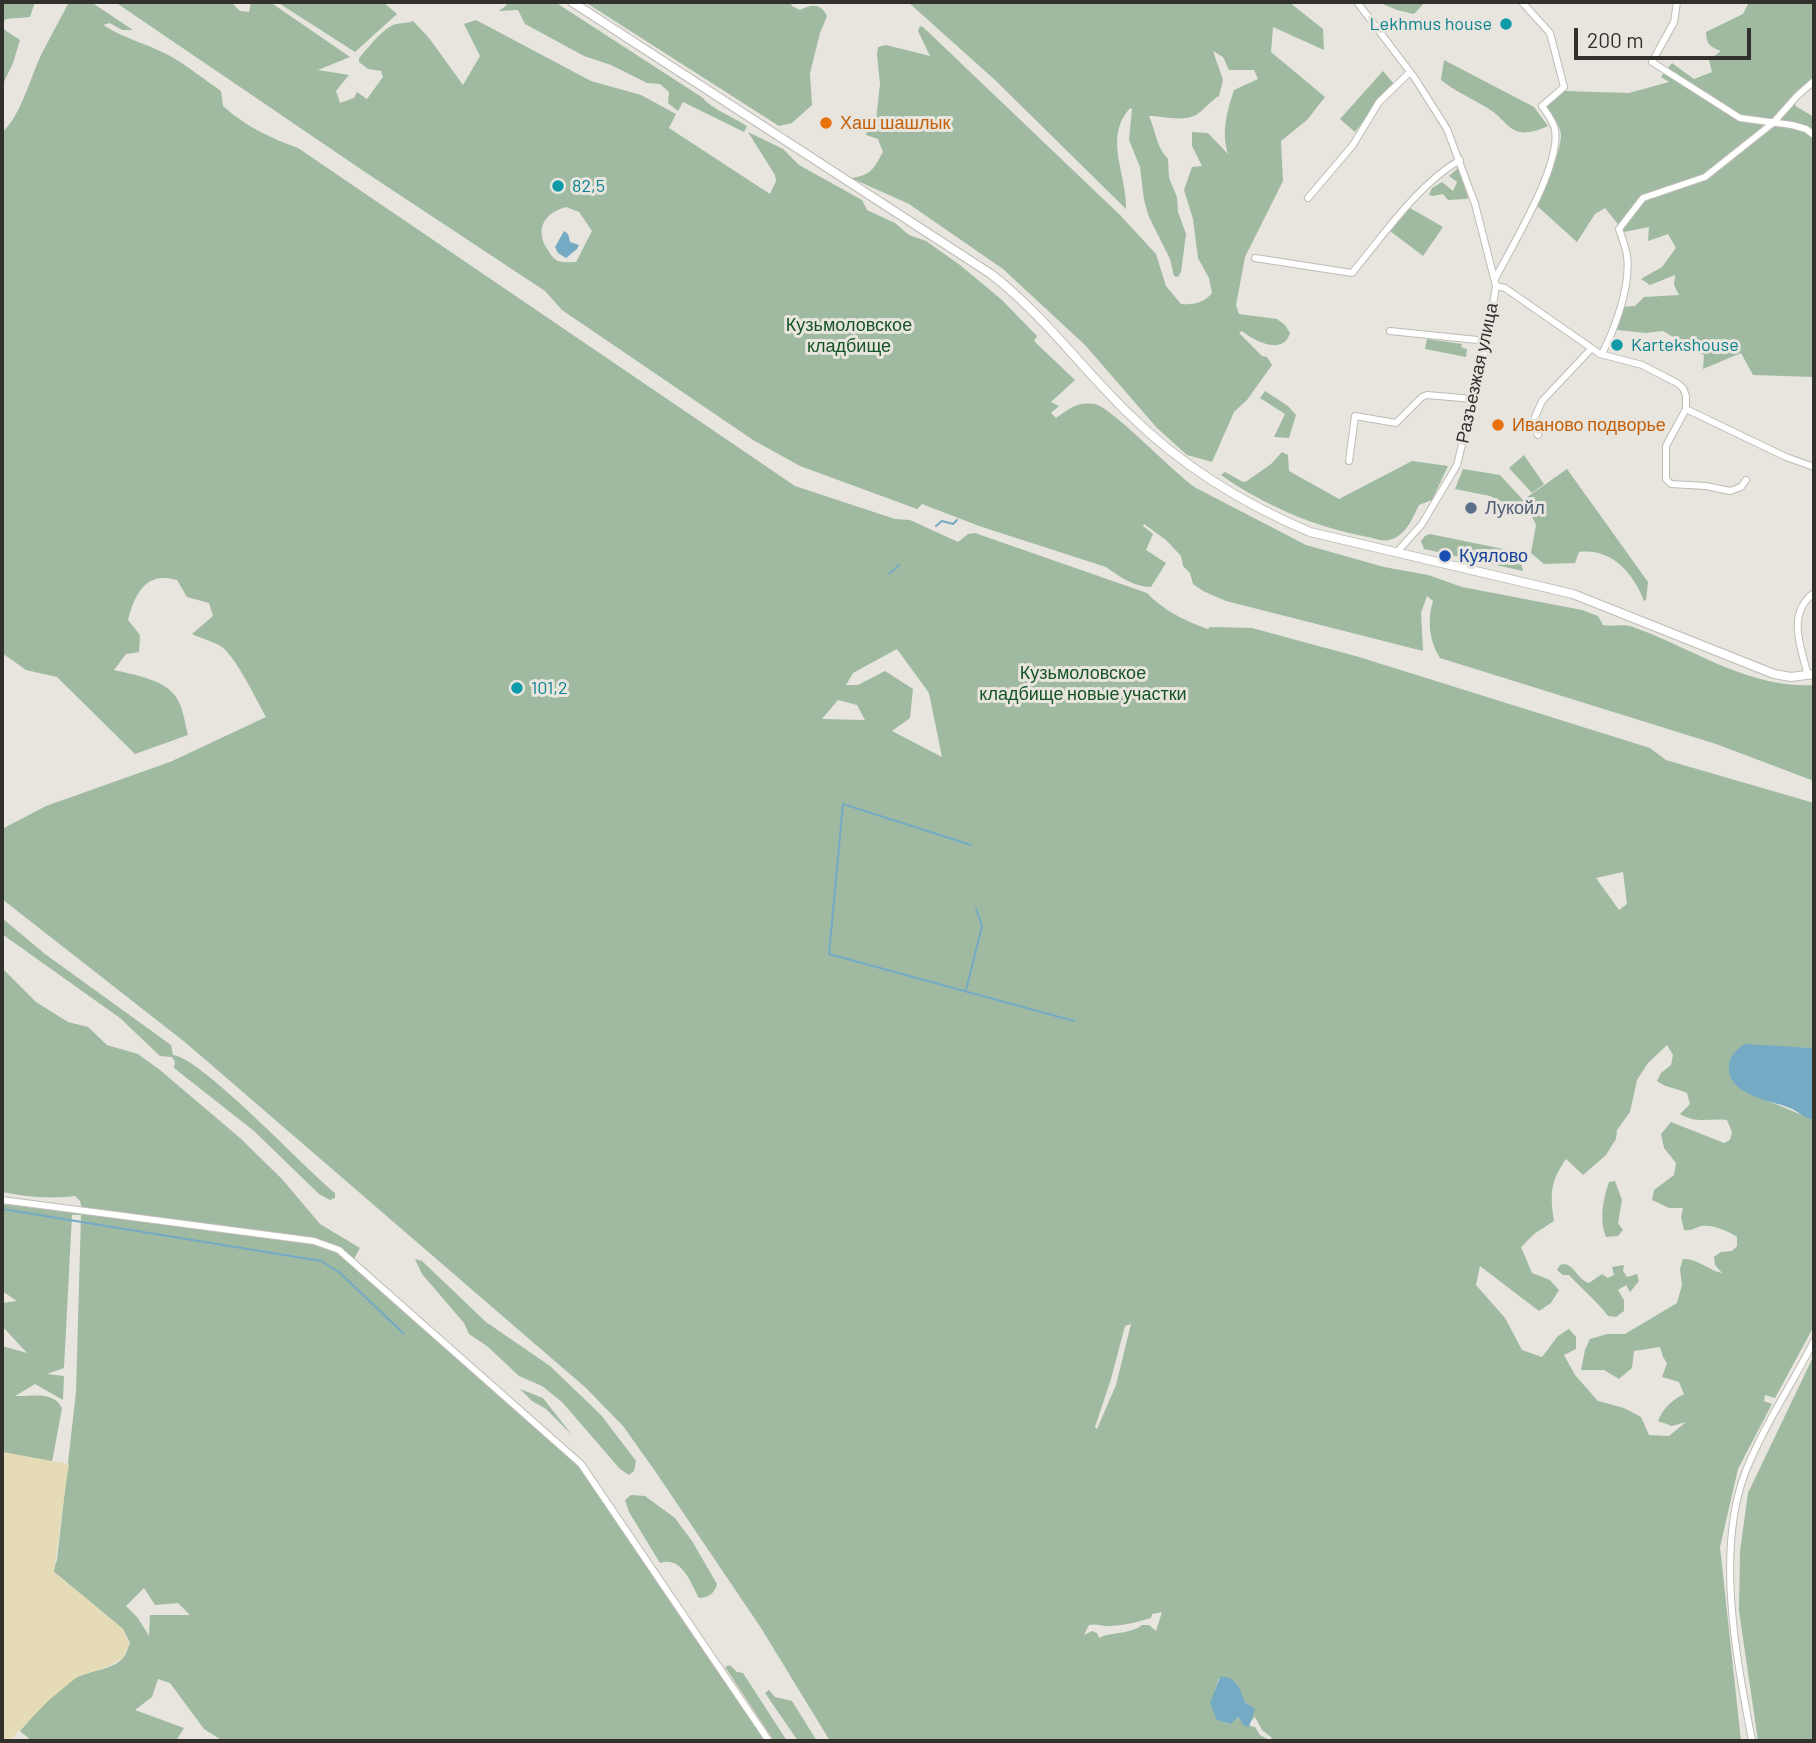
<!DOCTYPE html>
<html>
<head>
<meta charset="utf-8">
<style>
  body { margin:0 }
  #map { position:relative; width:1816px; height:1743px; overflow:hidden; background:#e7e5de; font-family:Barlow,sans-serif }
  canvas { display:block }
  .frame { position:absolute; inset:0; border:4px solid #31302d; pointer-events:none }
  .scale { position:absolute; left:1574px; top:28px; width:177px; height:32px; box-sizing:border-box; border:4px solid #31302d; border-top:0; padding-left:9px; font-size:21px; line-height:24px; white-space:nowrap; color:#31302d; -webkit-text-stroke:5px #e7e5de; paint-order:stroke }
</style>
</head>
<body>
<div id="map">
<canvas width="1816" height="1743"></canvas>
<div class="frame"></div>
<div class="scale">200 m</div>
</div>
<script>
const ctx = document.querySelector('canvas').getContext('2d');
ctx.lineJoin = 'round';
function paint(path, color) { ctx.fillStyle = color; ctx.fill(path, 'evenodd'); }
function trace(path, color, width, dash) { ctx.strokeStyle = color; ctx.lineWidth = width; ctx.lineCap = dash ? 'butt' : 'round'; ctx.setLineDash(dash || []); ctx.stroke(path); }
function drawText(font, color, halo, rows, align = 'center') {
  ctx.font = font + ' Barlow,sans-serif'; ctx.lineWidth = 6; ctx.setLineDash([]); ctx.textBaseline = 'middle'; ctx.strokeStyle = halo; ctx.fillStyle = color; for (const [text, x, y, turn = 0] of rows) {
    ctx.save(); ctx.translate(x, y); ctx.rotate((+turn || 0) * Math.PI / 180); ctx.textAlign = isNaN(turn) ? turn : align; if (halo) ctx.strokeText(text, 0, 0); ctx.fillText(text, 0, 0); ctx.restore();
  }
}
paint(new Path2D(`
  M2 2H35L30 17 6 19 2 23Z
  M69 2H91L133 30H122L110 23 103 25C124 39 149 44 172 57 189 67 205 80 221 91L223 106C245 126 270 138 298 148L795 486 895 519 910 520 958 542 968 534 975 533 1147 593C1164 611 1185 621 1208 629L1210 627 1252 628 1359 657 1650 748 1666 760 1814 803V1048L1793 1047 1766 1100 1814 1120V1326L1775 1398 1765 1395 1764 1401 1772 1404 1738 1469 1720 1547 1741 1741H830L761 1628 655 1471 623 1426 586 1388 186 1043 2 899V829L46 806 170 762 266 717C256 699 237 659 222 647 217 643 200 638 192 634L213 616 209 603 187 597 177 580C146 571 135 593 128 620L140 635 139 652 126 654 114 670C134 675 164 679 176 697 183 706 185 724 188 735L135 754 57 677 26 670 2 653V132C19 120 31 76 41 55 50 37 60 20 69 2ZM897 649 929 693 942 757 892 731 910 718 913 689 885 671 858 685H846L853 673ZM838 700 857 705 865 720 822 719ZM1623 872 1627 904 1619 910 1596 878ZM1667 1045 1673 1055 1671 1065 1661 1073 1657 1081C1666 1088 1676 1088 1687 1093L1690 1104 1680 1114C1696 1124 1710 1118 1727 1120L1732 1132 1730 1140 1724 1143 1671 1122 1661 1134 1664 1148 1676 1163 1674 1175 1654 1190 1652 1200 1669 1208H1683L1681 1217 1684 1230C1693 1231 1694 1228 1701 1226 1713 1224 1728 1231 1737 1237V1246L1732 1251 1721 1252 1714 1257 1715 1265 1722 1273C1708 1270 1697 1258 1683 1259L1680 1269 1682 1285 1677 1303 1625 1334H1607L1590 1339 1585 1350 1581 1370H1604L1619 1379 1632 1368 1634 1351 1660 1347 1663 1357 1667 1363 1662 1377 1679 1382 1684 1394C1671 1401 1664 1407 1658 1421L1672 1426 1686 1422 1669 1436 1649 1435 1641 1417 1624 1408 1598 1401 1575 1375 1564 1355 1576 1349V1337L1569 1329 1558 1336 1542 1357 1522 1350 1505 1318 1476 1285 1480 1266 1539 1311 1551 1303 1559 1290 1550 1280 1532 1273 1521 1247 1534 1234 1554 1221C1550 1194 1550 1182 1566 1159L1583 1175 1606 1155 1616 1139 1617 1130 1630 1112 1637 1080 1648 1063ZM1131 1324 1116 1385 1097 1429 1095 1427 1111 1379 1125 1326ZM1162 1612 1156 1631 1149 1625H1142C1129 1635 1113 1631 1099 1638L1097 1633 1092 1631 1084 1635 1089 1625C1096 1623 1103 1627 1111 1626 1125 1625 1138 1622 1151 1618L1152 1614ZM1219 1678 1250 1706 1251 1721 1255 1717 1262 1730 1272 1738 1269 1740 1260 1735 1255 1727 1244 1725 1240 1717 1229 1724 1218 1720 1215 1690Z
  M115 2H231L240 11 249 12 251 2H270L350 57 318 70 349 75 336 91 340 103 354 98 357 92 367 99 383 77 381 71 368 69 359 62V58C369 47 379 33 391 26 399 22 406 24 413 21L429 38 463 85 480 56 464 24 476 20 591 81 641 95 676 114 669 128 770 194 776 181 775 175 748 132 783 149 799 165 862 200 867 210 895 223 909 235 926 241 960 265 1002 300 1037 336 1034 341 1075 380 1051 402 1059 406 1051 413 1056 418C1071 408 1076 402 1095 404 1110 406 1176 475 1196 488L1306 545 1384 567 1428 575 1462 587 1582 610 1598 616 1603 625C1612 627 1622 624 1630 626 1692 647 1747 689 1814 685V781L1716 744 1440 658C1429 641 1427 620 1433 601L1427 596 1421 613 1423 651 1226 601 1203 591 1193 584 1190 573 1183 566 1181 556 1166 540 1144 524 1143 526 1153 534 1146 550 1166 563 1151 587C1134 587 1120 577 1106 567L979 526 922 504 917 509 800 466 753 440 562 310 545 291 365 172ZM566 207 579 212 592 231 576 262C571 262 563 263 558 261 553 259 550 253 547 249 535 229 544 213 566 207Z
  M277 2H383L397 14 355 52Z
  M505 2H555L703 98C710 108 735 118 747 126L744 132 683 102 678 111 668 103 669 92 660 84 647 83 611 65 584 56 525 24 518 10 499 11 507 5Z
  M585 2H790L792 6 800 10C811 4 821 3 827 16L820 33 810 73 812 105 792 123 779 126Z
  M908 2H1289L1323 29 1324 50 1273 27 1271 52 1325 97 1307 120 1281 141 1283 181 1245 257 1236 305 1239 314 1277 319 1285 325 1290 333C1283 356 1254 341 1242 331L1239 333 1262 356 1267 357 1272 365 1247 400 1234 412 1212 462 1187 455 1157 428 1085 345 1003 269 909 204 851 178C872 175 873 169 883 152L878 139 866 135 869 123 876 120 880 84 877 55 878 47 886 45 930 56 918 31 920 26 923 27 1120 215 1156 254 1166 286 1181 304C1193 305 1204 303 1212 293L1209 278 1198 258 1193 219 1184 190 1192 167 1202 166 1192 146V132L1208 133 1228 154C1221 132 1227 111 1234 90L1258 79 1254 70H1229L1223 57 1213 51 1223 80 1219 96C1210 101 1204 110 1196 115 1184 122 1162 116 1149 116 1156 131 1156 147 1168 159L1169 178 1177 197 1178 212 1186 234 1181 272 1178 277 1174 276 1170 259 1149 217 1144 200 1140 167 1129 140 1132 109 1130 108C1103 138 1127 174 1126 209L995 80Z
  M1378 2H1425L1414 14 1397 10Z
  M1749 2H1814V78L1791 100 1797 107 1814 117V377L1753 375 1741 353 1703 369 1704 355 1663 331 1646 333 1617 330 1622 307 1635 306 1644 297 1679 295 1674 285 1675 275 1650 285 1641 279 1662 267 1676 248 1668 234 1648 241 1649 227 1624 232 1605 208 1595 214 1577 242 1536 205C1544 187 1560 156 1561 136 1561 125 1551 115 1546 106L1564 91 1629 93 1669 82 1661 77 1672 63 1694 79 1712 72 1709 60 1721 51C1710 47 1706 44 1706 32L1743 14Z
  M2 28 20 40 13 63 2 86Z
  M1444 60 1534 107 1548 126C1508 144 1511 120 1484 106 1469 97 1455 91 1441 80Z
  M1383 71 1394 84 1382 96 1355 132 1340 119Z
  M1458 168 1468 197 1467 199 1448 200 1443 194 1433 196 1429 195 1432 188 1442 182 1453 191 1457 182 1449 176Z
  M1410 208 1443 227 1423 256 1390 231Z
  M1427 339 1462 344 1461 347 1467 349 1466 357 1425 349Z
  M1265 391 1288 406 1296 415 1289 438 1274 437 1285 414 1260 398Z
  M1282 452 1288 455 1289 471 1339 499 1412 461 1448 466 1432 500 1419 505C1412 519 1406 536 1389 540 1383 542 1374 538 1368 537 1315 527 1265 506 1221 475L1225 472 1243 482 1247 481 1271 464Z
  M1524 455 1544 484 1532 493 1509 468Z
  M1463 469 1500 475 1523 500 1567 469 1648 582 1646 600 1644 601C1633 572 1611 548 1579 552L1575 563 1544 564 1531 553 1536 525 1531 515 1490 496 1455 489Z
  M1430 534 1508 550C1516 554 1522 563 1523 571L1424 549 1421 541 1425 536Z
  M2 918 45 954 171 1045 173 1055C202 1058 305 1169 335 1193V1198L330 1200 319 1194 254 1131 174 1068 175 1062 172 1057 160 1056 120 1018 2 934Z
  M2 968 36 1002 68 1022 88 1027 107 1045 138 1054 160 1070 240 1138 282 1179 320 1224 360 1248 354 1259 329 1243 82 1209 80 1201 75 1196C49 1199 27 1197 2 1192Z
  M1615 1181 1622 1200 1618 1223 1623 1230 1618 1236 1606 1237C1599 1220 1603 1199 1609 1182Z
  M2 1204 313 1242 336 1251 569 1455 586 1476 767 1741H223L204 1729 170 1683 158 1679 152 1697 135 1710 184 1728 176 1741H32L20 1731C37 1712 55 1689 77 1677 91 1670 113 1670 123 1658 126 1655 128 1647 130 1643L123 1629 53 1571 57 1560 76 1392 81 1215H72L64 1368 47 1374 64 1376 63 1400 35 1384 15 1396C32 1397 53 1390 62 1408L52 1462 2 1452V1346L27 1353 2 1326V1303L17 1301 2 1291ZM144 1588 155 1605 178 1603 190 1615H150L149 1636 138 1618 126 1606Z
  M415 1259 422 1261 486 1322 550 1366 601 1415 636 1461 634 1471 629 1475 620 1469 562 1402 542 1386 519 1376 487 1346 469 1334 464 1323 422 1274Z
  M1565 1264C1576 1267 1577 1279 1589 1283L1602 1274 1608 1278 1614 1275 1612 1267 1624 1265 1623 1271 1627 1277 1637 1274 1639 1281 1630 1292 1626 1285 1618 1290 1624 1300V1311L1616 1317 1608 1316C1597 1301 1582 1289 1569 1275H1563L1557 1270 1560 1265Z
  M1814 1355V1741H1758L1739 1611 1740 1551 1748 1493Z
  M520 1389 543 1398 572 1435 546 1409 532 1401Z
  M631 1495 645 1496 675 1518 692 1541 717 1584C715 1593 708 1598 699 1598 690 1582 682 1556 660 1563L629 1512 625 1500Z
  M730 1665 737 1672 743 1673 787 1741H774L725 1667Z
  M769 1690 775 1697 792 1701 817 1741H798L765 1693Z`), '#9fbaa1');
paint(new Path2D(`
  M2 1452 69 1464C63 1500 59 1537 54 1572L123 1629 129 1643 123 1658 107 1667 77 1677 49 1700 9 1741H2Z`), '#e5dbb6');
paint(new Path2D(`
  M564 231 568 234 570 242 579 245 577 249 566 258 558 253 555 247Z
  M1745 1044 1814 1048V1120C1804 1118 1799 1112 1790 1108 1771 1100 1725 1095 1729 1064 1731 1054 1737 1049 1745 1044Z
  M1220 1677C1235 1675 1241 1690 1245 1702L1255 1709 1249 1727 1243 1725 1239 1717 1230 1724 1217 1720 1210 1703Z`), '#75aac5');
trace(new Path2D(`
  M936 526 942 521 953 524 957 520
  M889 574 899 565
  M971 845 843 804 829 954 1074 1021
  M966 990 982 926 976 909
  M2 1209 321 1261 339 1272 403 1333`), '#75aac5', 2);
const minor = new Path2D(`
  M1357 2 1414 77 1447 129 1475 204 1496 286 1487 341 1457 465 1422 524 1397 552
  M1677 2 1674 22 1652 62 1740 118 1792 125 1806 129 1814 135
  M1308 198 1353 145 1379 102 1410 72
  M1255 258 1352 273C1382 237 1418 184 1460 160
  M1495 279C1513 244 1561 166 1555 130 1554 122 1547 113 1542 106L1564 87 1550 33 1522 2
  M1496 286 1505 288 1600 354 1642 365 1677 383 1683 388 1686 396V409L1786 457 1814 467
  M1390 331 1487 341
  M1602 354C1615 328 1631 286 1627 256 1626 248 1622 238 1619 229L1643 198 1705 177 1773 123 1797 96 1814 81
  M1686 409 1666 446V479L1671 484 1706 486 1730 491 1741 487 1746 480
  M1538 435 1532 424 1542 401 1591 349
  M1349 461 1355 416 1396 423 1422 397 1427 395 1473 399
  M1808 676C1801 647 1786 614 1814 593
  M2 1200 314 1241 339 1250 581 1464 769 1741
  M1752 1741C1737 1660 1715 1553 1745 1473 1763 1427 1792 1384 1814 1341`);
const major = new Path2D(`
  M572 2 991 274C1044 315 1083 370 1131 416 1182 466 1244 504 1310 532L1573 594 1774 674 1791 677 1814 674`);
trace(minor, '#bfbcb6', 8);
trace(major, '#bfbcb6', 10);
trace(minor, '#fff', 6);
trace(major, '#fff', 8);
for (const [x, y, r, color] of [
  [1506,24,7,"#0f9aa8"],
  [826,123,7,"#e8710a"],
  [558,186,7,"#0f9aa8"],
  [1617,345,7,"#0f9aa8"],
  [1498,425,7,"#e8710a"],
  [1471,508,7,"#5c6f8a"],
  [1445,556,7,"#1a4fb4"],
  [517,688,7,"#0f9aa8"]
]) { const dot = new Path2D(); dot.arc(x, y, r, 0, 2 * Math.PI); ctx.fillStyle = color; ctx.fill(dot); trace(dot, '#e7e5de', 2.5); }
drawText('18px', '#0d838f', '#e7e5de', [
  ["Lekhmus house",1492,24,"right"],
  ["82,5",572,186],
  ["Kartekshouse",1631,345],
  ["101,2",531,688]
], 'left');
drawText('18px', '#c56008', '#e7e5de', [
  ["Хаш шашлык",840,123],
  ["Иваново подворье",1512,425]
], 'left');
drawText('18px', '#165425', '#e7e5de', [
  ["Кузьмоловское",849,325],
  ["кладбище",849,346],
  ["Кузьмоловское",1083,673],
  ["кладбище новые участки",1083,694]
]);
drawText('18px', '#31302d', '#e7e5de', [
  ["Разъезжая улица",1477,373,-78]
]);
drawText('18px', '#4e5e75', '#e7e5de', [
  ["Лукойл",1485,508]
], 'left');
drawText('18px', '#164399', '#e7e5de', [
  ["Куялово",1459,556]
], 'left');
</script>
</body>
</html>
